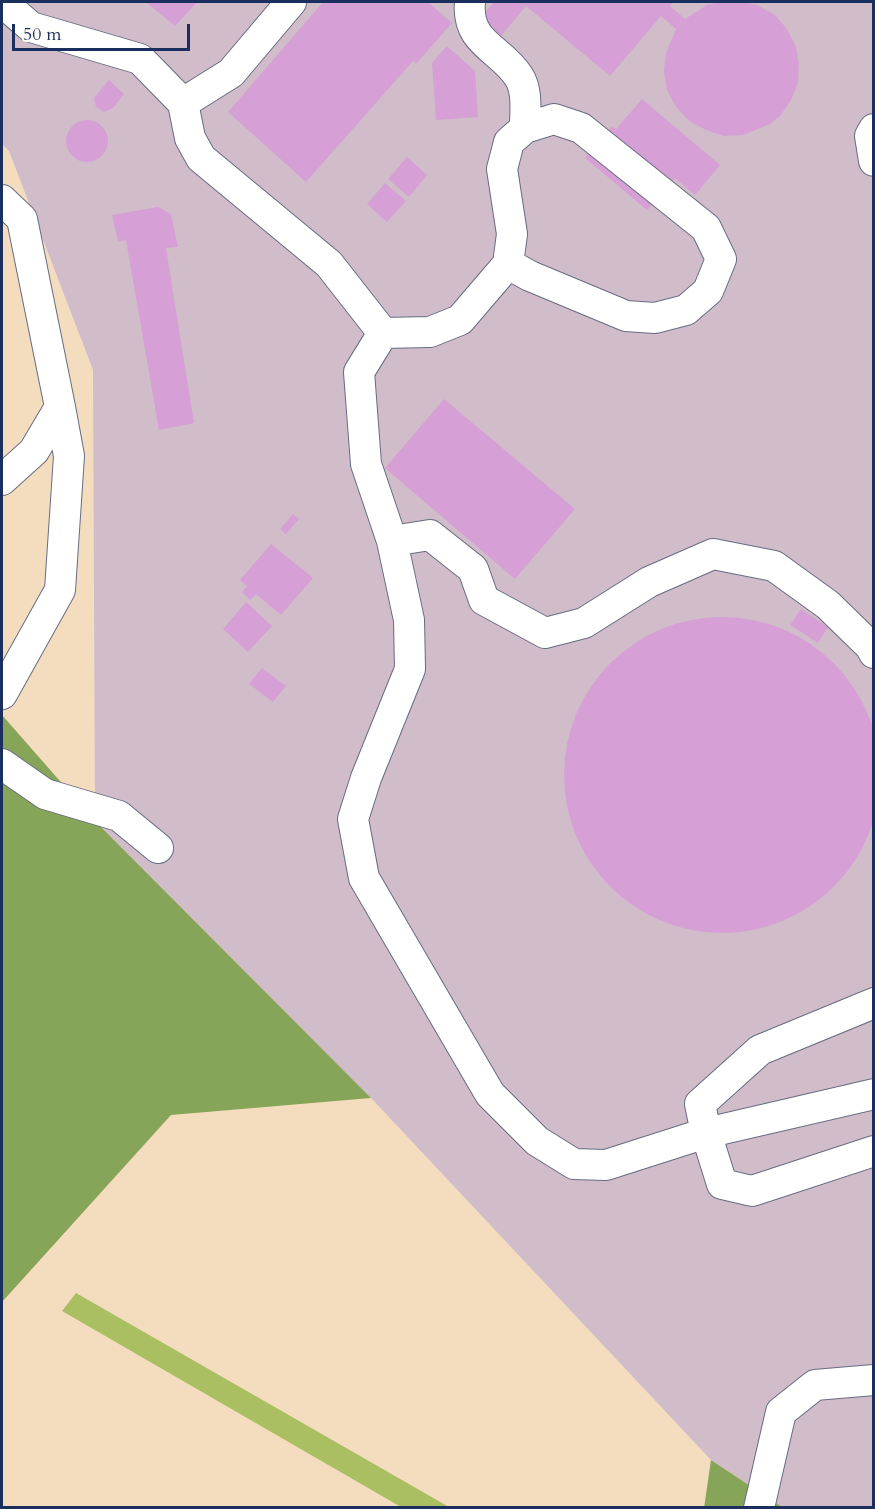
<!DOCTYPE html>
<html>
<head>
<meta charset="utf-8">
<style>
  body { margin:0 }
  #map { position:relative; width:875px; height:1509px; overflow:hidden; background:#f4ddbf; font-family:Cardo,serif }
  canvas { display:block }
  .frame { position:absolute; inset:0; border:3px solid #1b2f5e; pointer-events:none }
  .scale { position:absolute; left:12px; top:24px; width:178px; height:27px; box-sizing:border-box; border:3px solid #1b2f5e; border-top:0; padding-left:8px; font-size:18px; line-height:21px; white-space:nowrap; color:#1b2f5e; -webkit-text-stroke:4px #fdfcf7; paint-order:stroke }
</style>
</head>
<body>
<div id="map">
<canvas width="875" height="1509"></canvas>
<div class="frame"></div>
<div class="scale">50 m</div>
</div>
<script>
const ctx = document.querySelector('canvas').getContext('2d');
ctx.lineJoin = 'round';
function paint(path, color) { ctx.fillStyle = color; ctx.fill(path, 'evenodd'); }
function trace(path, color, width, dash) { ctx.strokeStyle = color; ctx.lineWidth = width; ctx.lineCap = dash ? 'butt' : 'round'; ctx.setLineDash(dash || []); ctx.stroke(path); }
paint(new Path2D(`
  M2 2H873V1507H782L711 1460 371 1098 95 821 93 370 9 151 2 144Z`), '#d1bdc9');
paint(new Path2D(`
  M76 1293 449 1507H401L62 1311Z`), '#aabe62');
paint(new Path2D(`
  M2 715 95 821 371 1098 171 1115 2 1302Z
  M711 1460 782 1507 704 1508Z`), '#87a558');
paint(new Path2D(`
  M146 2H197L175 26Z
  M323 2H428L452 23 416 64 413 61 306 182 228 112Z
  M494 2H673L670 6 685 19 707 5 720 2H743L757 5 775 15 787 29 796 47 799 64 798 83 791 100 780 116 770 124 743 135 724 136 706 130 689 121 676 107 667 90 664 71 666 53 676 29 661 16 610 76 526 6 501 36 480 18Z
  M447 46 475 71 478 117 436 120 432 63Z
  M109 80 124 94 113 108 104 112 96 107 94 98Z
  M642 99 720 165 695 195 675 178 647 210 585 158 612 126 616 129Z
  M66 141a21 21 0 1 1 42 0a21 21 0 1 1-42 0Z
  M407 157 427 175 409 197 388 179Z
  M385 183 406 201 387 222 367 204Z
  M158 207 171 214 178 247 166 248 194 423 159 430 126 240 118 242 112 215Z
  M444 399 575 509 515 579 385 468Z
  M293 514 299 519 286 534 280 529Z
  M271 544 313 578 281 615 256 594 250 600 242 592 247 586 240 580Z
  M246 602 272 626 248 652 223 629Z
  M801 609 828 627 818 643 790 625Z
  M564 775a158 158 0 1 1 316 0a158 158 0 1 1-316 0Z
  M262 668 286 686 273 702 249 684Z`), '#d69fd6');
const minor = new Path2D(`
  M2 2 31 27 140 59 183 103 190 138 201 158 329 264 383 333 359 372 366 464 392 541 409 620 410 669 366 778 353 819 364 878 490 1094 537 1141 574 1164 606 1165 706 1133 874 1094
  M470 2C466 44 501 48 519 77 528 91 525 112 525 128
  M183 103 231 73 291 2
  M874 129 870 136 874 161
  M2 200 22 219 60 407 34 451 2 480
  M383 333 430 332 460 320 508 264 512 234 502 169 509 142 525 128 554 119 581 128 706 228 721 259 708 291 686 310 655 318 626 316 530 276 508 264
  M392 541 430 535 473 569 484 600 545 633 584 623 649 582 713 554 774 566 828 605 870 646 874 653
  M2 694 60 590 69 456 60 407
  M2 764 45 794 119 816 158 848
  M874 1003 760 1050 700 1104 706 1133 722 1184 752 1191 874 1151
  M759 1508 781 1412 815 1385 874 1380`);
trace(minor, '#676c80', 32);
trace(minor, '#fff', 30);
</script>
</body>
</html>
